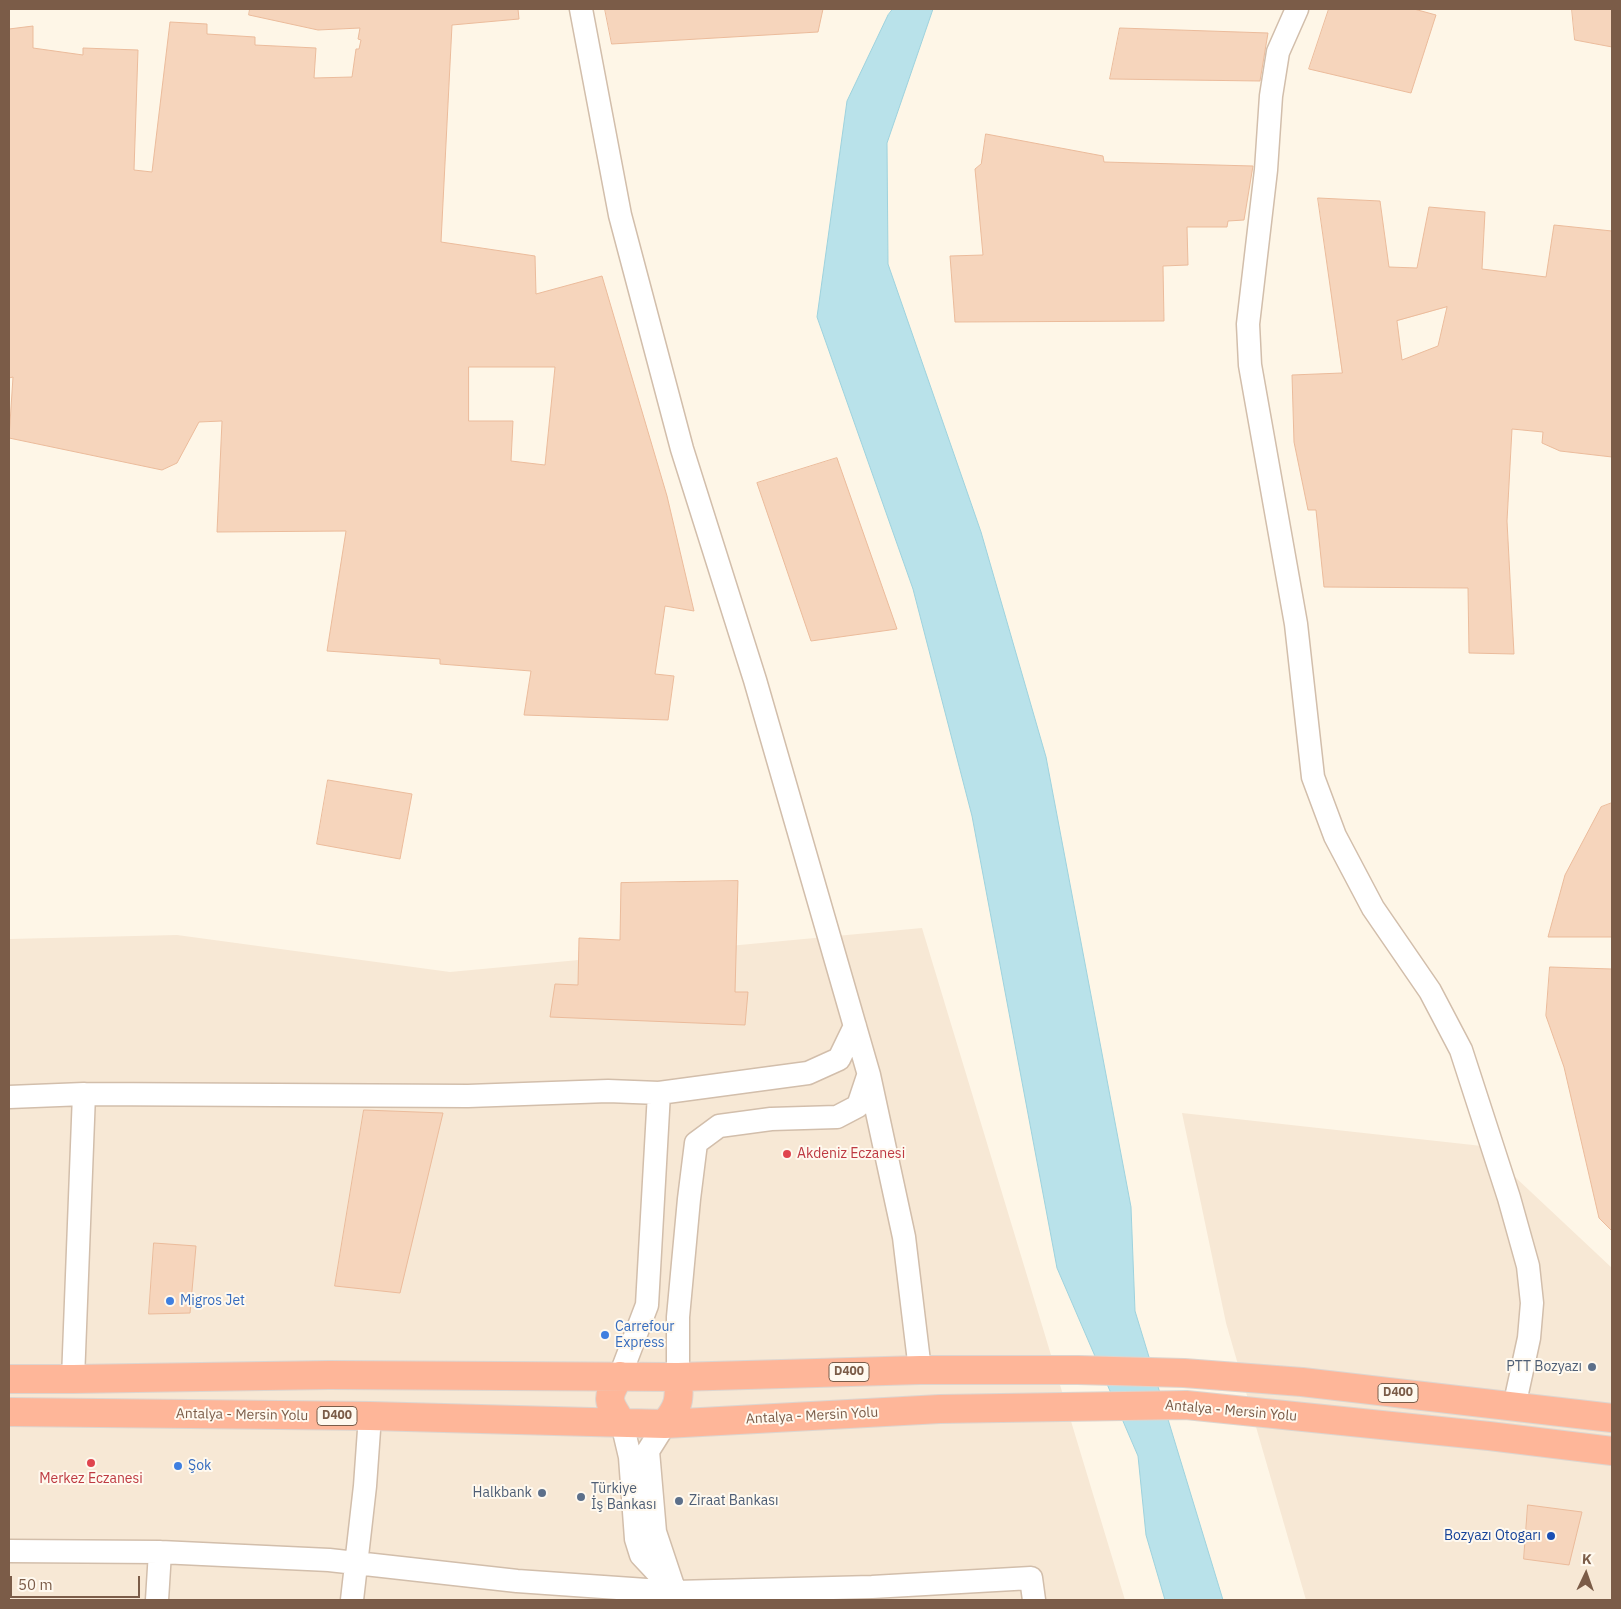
<!DOCTYPE html>
<html>
<head>
<meta charset="utf-8">
<style>
  body { margin:0 }
  #map { position:relative; width:1621px; height:1609px; overflow:hidden; background:#fef6e7; font-family:"IBM Plex Sans",sans-serif }
  canvas { display:block }
  .frame { position:absolute; inset:0; border:10px solid #7b5c48; pointer-events:none }
  .north { position:absolute; left:1561px; top:1549px; width:50px; height:50px; -webkit-text-stroke:4px #fff9ef; paint-order:stroke; rotate:3deg; font-size:14px; font-weight:700; line-height:20px; text-align:center; color:#7b5c48 }
  .north::after { content:''; display:block; margin:auto; width:18px; height:22px; background:#7b5c48; clip-path:polygon(50% 0,100% 100%,50% 72%,0 100%) }
  .scale { position:absolute; left:10px; top:1576px; width:130px; height:22px; box-sizing:border-box; border:2px solid #7b5c48; border-top:0; padding-left:6px; font-size:15px; line-height:18px; white-space:nowrap; color:#7b5c48; -webkit-text-stroke:4px #fff9ef; paint-order:stroke }
</style>
</head>
<body>
<div id="map">
<canvas width="1621" height="1609"></canvas>
<div class="frame"></div>
<div class="north">K</div>
<div class="scale">50 m</div>
</div>
<script>
const ctx = document.querySelector('canvas').getContext('2d');
ctx.lineJoin = 'round';
function paint(path, color) { ctx.fillStyle = color; ctx.fill(path, 'evenodd'); }
function trace(path, color, width, dash) { ctx.strokeStyle = color; ctx.lineWidth = width; ctx.lineCap = dash ? 'butt' : 'round'; ctx.setLineDash(dash || []); ctx.stroke(path); }
function drawText(font, color, halo, rows, align = 'center') {
  ctx.font = font + ' "IBM Plex Sans",sans-serif'; ctx.lineWidth = 4; ctx.setLineDash([]); ctx.textBaseline = 'middle'; ctx.strokeStyle = halo; ctx.fillStyle = color; for (const [text, x, y, turn = 0] of rows) {
    ctx.save(); ctx.translate(x, y); ctx.rotate((+turn || 0) * Math.PI / 180); ctx.textAlign = isNaN(turn) ? turn : align; if (halo) ctx.strokeText(text, 0, 0); ctx.fillText(text, 0, 0); ctx.restore();
  }
}
paint(new Path2D(`
  M922 928 1125 1600H9V939L177 935 450 972Z
  M1182 1113 1482 1146 1612 1268V1600H1306L1226 1323Z`), '#f7e8d5');
const water = new Path2D(`
  M893 9H933L887 143 888 264 981 532 1046 757 1131 1207 1135 1311 1223 1600H1165L1146 1535 1138 1456 1057 1268 972 816 913 589 817 317 847 101 888 15Z`);
paint(water, '#b9e2ea');
trace(water, '#9ed2dd', 1);
const building = new Path2D(`
  M250 9H518L519 19 452 25 441 242 535 256 536 294 602 276 667 496 694 611 665 606 655 674 674 676 668 720 524 715 531 671 440 664V659L327 651 346 531 217 532 222 421 199 422 177 463 162 470 9 438 13 377 9 378V29L33 26V48L83 55V48L138 50 134 170 152 172 170 22 207 24V34L255 37V45L316 48 314 78 352 77 356 49H359L361 40 358 39 360 28 318 30 249 15ZM469 367H555L545 465 511 461 513 421H469Z
  M605 9H823L818 32 612 44Z
  M1329 9H1414L1436 15 1411 93 1309 69Z
  M1572 9H1612V47L1575 40Z
  M1120 28 1268 33 1260 81 1110 79Z
  M986 134 1103 156 1104 162 1253 166 1244 220 1228 221 1227 227H1187L1188 265 1163 266 1164 321 955 322 950 256 983 255 975 169 981 164Z
  M1318 198 1380 201 1389 267 1417 268 1429 207 1485 212 1482 269 1546 277 1554 225 1612 231V457L1560 451 1542 443 1543 432 1512 429 1507 521 1514 654 1469 653 1468 588 1324 587 1316 510H1308L1294 442 1292 375 1342 373ZM1447 307 1438 346 1402 360 1397 321Z
  M837 458 897 629 811 641 757 483Z
  M328 780 412 794 400 859 317 844Z
  M1612 803V937H1548L1565 875 1601 807Z
  M738 881 735 992H748L745 1025 550 1017 555 984 578 985 579 938 620 940 621 883Z
  M1550 967 1612 969V1231L1599 1218 1564 1067 1546 1016Z
  M364 1110 443 1113 400 1293 335 1286Z
  M154 1243 196 1246 190 1313 149 1314Z
  M1528 1505 1582 1512 1569 1565 1524 1559Z`);
paint(building, '#f6d5bc');
trace(building, '#ebbb9b', 1);
const minor = new Path2D(`
  M581 9 620 215 682 449 755 680 869 1075 904 1237 920 1370
  M1297 9 1278 52 1271 96 1266 170 1248 324 1250 365 1296 624 1313 777 1335 836 1373 908 1430 991 1461 1050 1509 1198 1528 1266 1532 1303 1529 1338 1514 1407
  M9 1097 84 1094 468 1096 608 1091 659 1093
  M620 1376 647 1305 659 1093 808 1073 839 1059 855 1026
  M678 1377V1317L689 1199 696 1143 719 1126 771 1119 837 1117 858 1106 868 1076
  M73 1379 84 1094
  M622 1423 630 1457 636 1539 641 1555 670 1586
  M665 1424 648 1451 655 1532 675 1592 676 1600
  M9 1551 160 1552 329 1560 517 1581 675 1592 872 1587 1031 1578 1034 1600
  M157 1600 160 1552
  M352 1600 365 1486 370 1416`);
const highway = new Path2D(`
  M620 1376C605 1398 608 1402 622 1423
  M9 1379H73L329 1375 678 1377 920 1370H1078L1184 1373 1302 1382 1612 1418
  M9 1412 370 1416 665 1424 940 1409 1186 1405 1489 1436 1612 1451
  M665 1424C679 1406 680 1400 678 1377`);
trace(minor, '#d2beab', 25);
trace(highway, '#ddd5cf', 30);
trace(minor, '#fff', 22);
trace(highway, '#feb699', 28);
for (const [x, y, r, color] of [
  [787,1154,5,"#e0444e"],
  [170,1301,5,"#3f7fe0"],
  [605,1335,5,"#3f7fe0"],
  [1592,1367,5,"#5c6f8a"],
  [91,1463,5,"#e0444e"],
  [178,1466,5,"#3f7fe0"],
  [542,1493,5,"#5c6f8a"],
  [581,1497,5,"#5c6f8a"],
  [679,1501,5,"#5c6f8a"],
  [1551,1536,5,"#1a4fb4"]
]) { const dot = new Path2D(); dot.arc(x, y, r, 0, 2 * Math.PI); ctx.fillStyle = color; ctx.fill(dot); trace(dot, '#fff9ef', 2); }
for (const [x, y, w] of [
  [849,1372,40],
  [1398,1393,40],
  [337,1416,40]
]) { const box = new Path2D(); box.roundRect(x - w / 2, y - 9.5, w, 19, 4); ctx.fillStyle = '#fff9ef'; ctx.fill(box); trace(box, '#7b5c48', 1); }
drawText('bold 12px', '#7b5c48', null, [
  ["D400",849,1372],
  ["D400",1398,1393],
  ["D400",337,1416]
]);
drawText('14px', '#be3a42', '#fff9ef', [
  ["Akdeniz Eczanesi",797,1154],
  ["Merkez Eczanesi",91,1479,"center"]
], 'left');
drawText('14px', '#366cbe', '#fff9ef', [
  ["Migros Jet",180,1301],
  ["Carrefour",615,1327],
  ["Express",615,1343],
  ["Şok",188,1466]
], 'left');
drawText('14px', '#4e5e75', '#fff9ef', [
  ["PTT Bozyazı",1582,1367],
  ["Türkiye",591,1489,"left"],
  ["İş Bankası",591,1505,"left"],
  ["Halkbank",532,1493],
  ["Ziraat Bankası",689,1501,"left"]
], 'right');
drawText('14px', '#7b5c48', '#fff9ef', [
  ["Antalya - Mersin Yolu",1231,1411,5],
  ["Antalya - Mersin Yolu",242,1415,1],
  ["Antalya - Mersin Yolu",812,1416,-3]
]);
drawText('14px', '#164399', '#fff9ef', [
  ["Bozyazı Otogarı",1541,1536]
], 'right');
</script>
</body>
</html>
